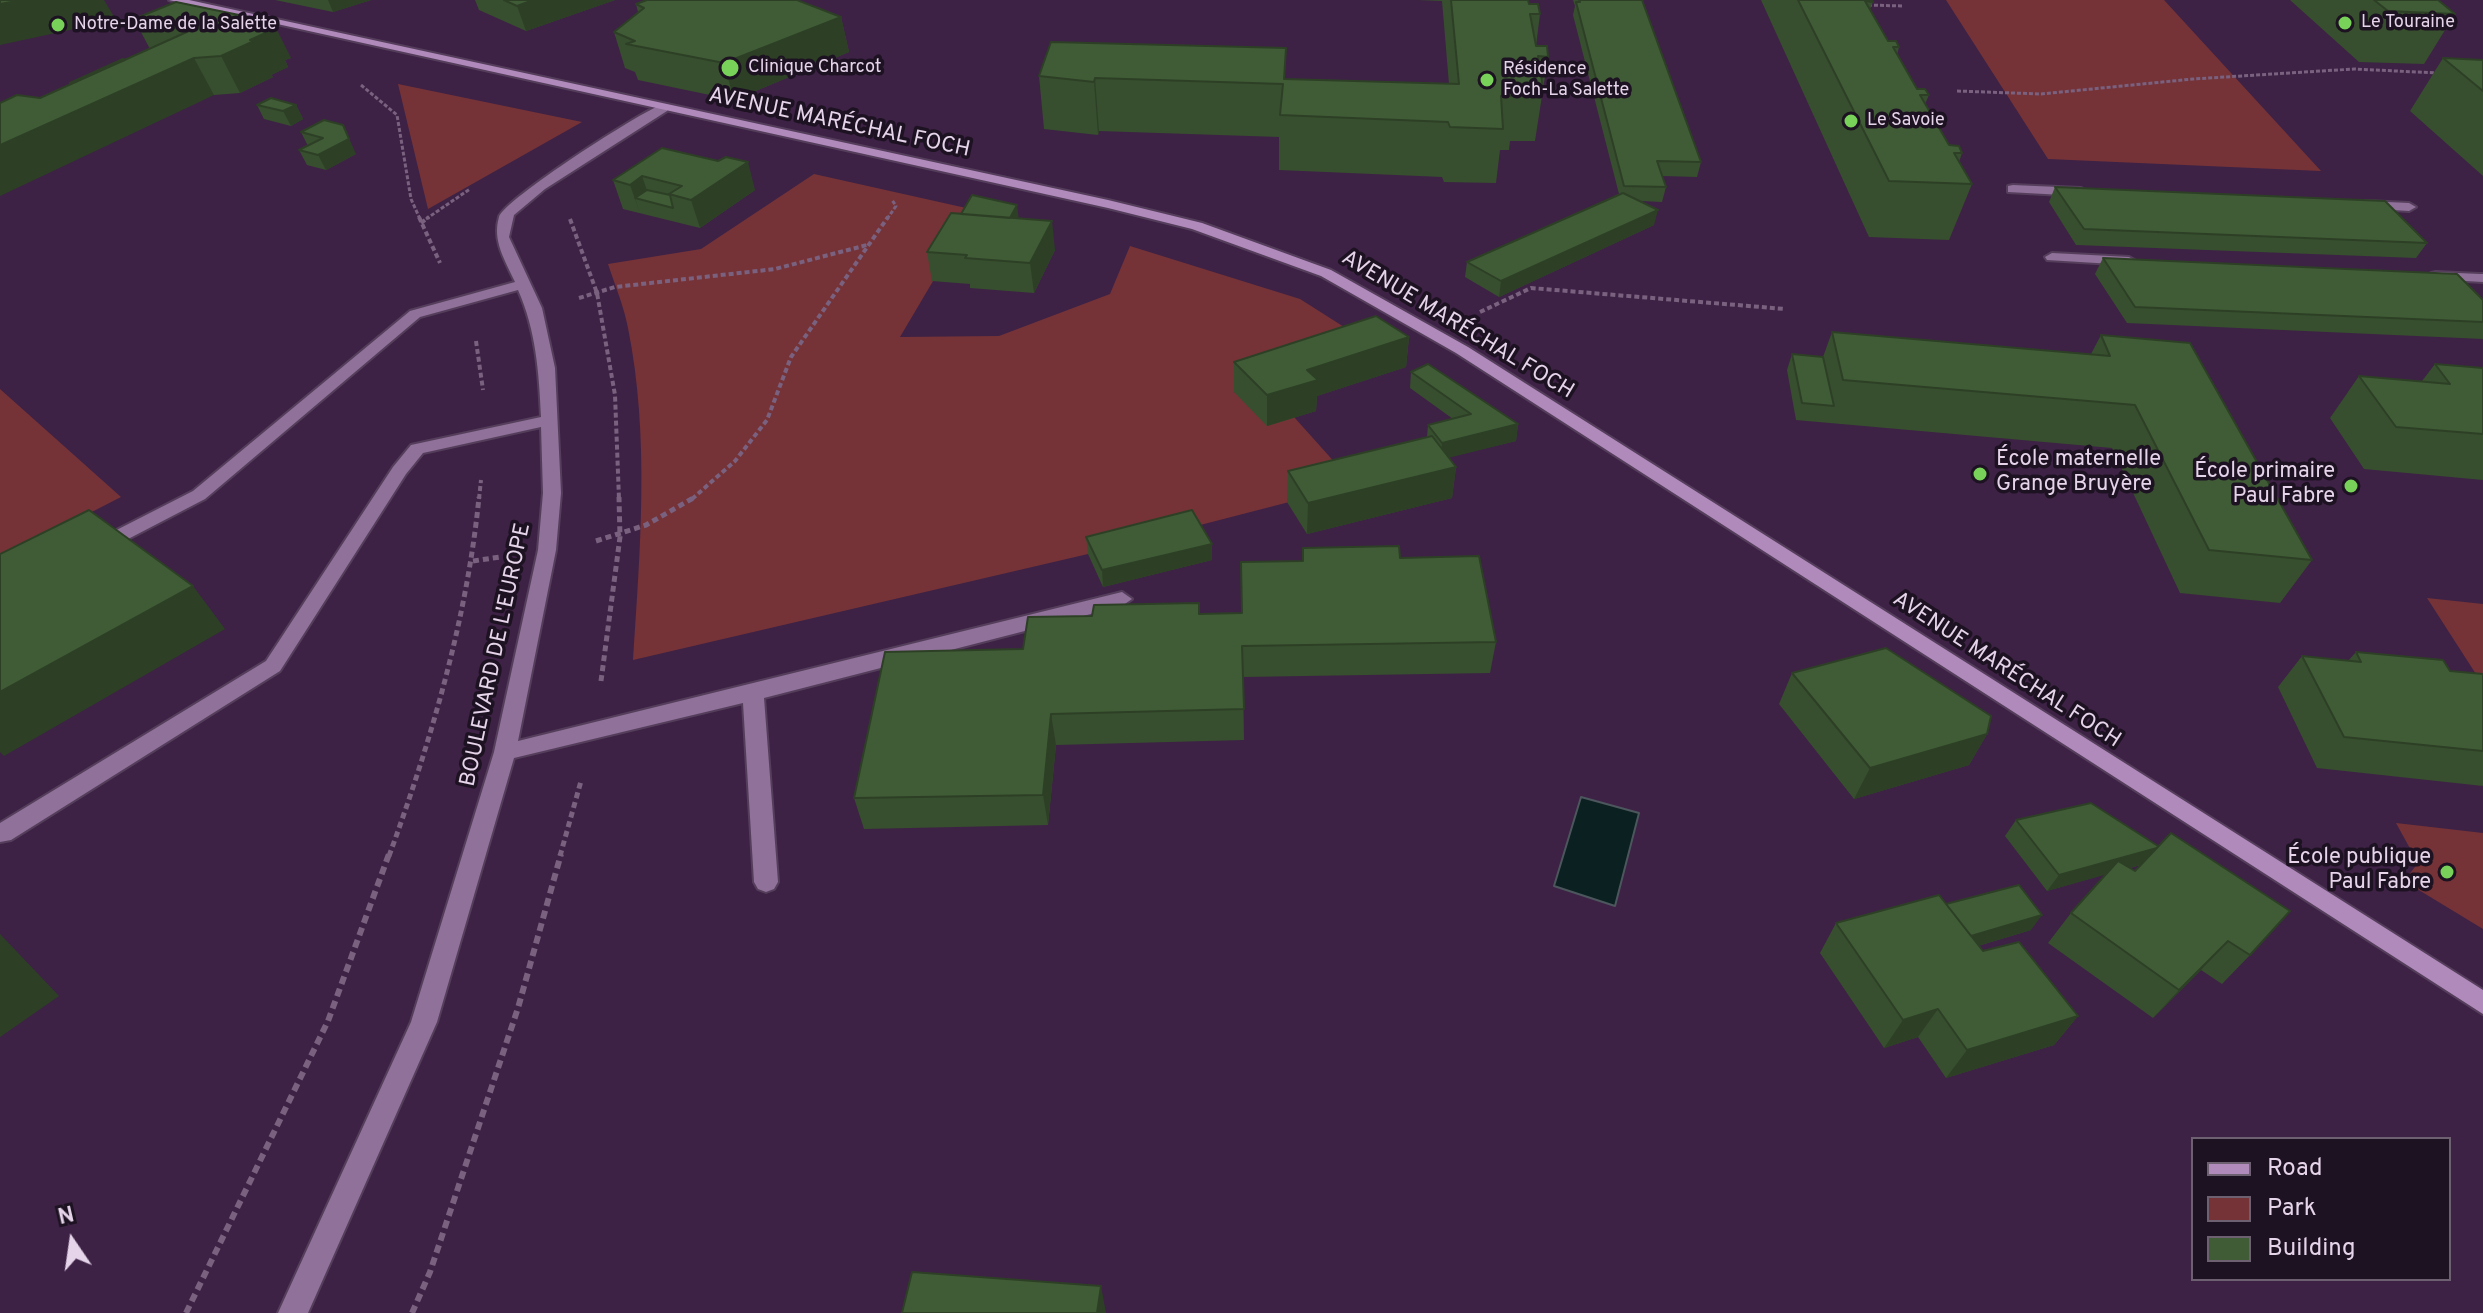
<!DOCTYPE html>
<html>
<head>
<meta charset="utf-8">
<style>
  body { margin:0 }
  #map { position:relative; width:2483px; height:1313px; overflow:hidden; background:#3d2245; font-family:Overpass,sans-serif }
  canvas { display:block }
  .legend { position:absolute; left:2191px; top:1137px; width:260px; height:144px; box-sizing:border-box; background:#1d1221; border:2px solid #6d6071; margin:0; padding:10px 14px; list-style:none; font-size:24px; color:#e5d4ea }
  .legend li { display:flex; align-items:center; gap:16px; height:40px }
  .legend b { width:40px; border:2px solid #6d6071 }
  .north { position:absolute; left:32px; top:1201px; width:80px; height:80px; -webkit-text-stroke:6px #1d1221; paint-order:stroke; rotate:347deg; font-size:22px; font-weight:700; line-height:32px; text-align:center; color:#e5d4ea }
  .north::after { content:''; display:block; margin:auto; width:28px; height:36px; background:#e5d4ea; clip-path:polygon(50% 0,100% 100%,50% 72%,0 100%) }
</style>
</head>
<body>
<div id="map">
<canvas width="2483" height="1313"></canvas>
<ul class="legend">
<li><b style="height:10px;background:#b18abc"></b>Road</li>
<li><b style="height:22px;background:#753337"></b>Park</li>
<li><b style="height:22px;background:#405c36"></b>Building</li>
</ul>
<div class="north">N</div>
</div>
<script>
const ctx = document.querySelector('canvas').getContext('2d');
ctx.lineJoin = 'round';
function paint(path, color) { ctx.fillStyle = color; ctx.fill(path, 'evenodd'); }
function trace(path, color, width, dash) { ctx.strokeStyle = color; ctx.lineWidth = width; ctx.lineCap = dash ? 'butt' : 'round'; ctx.setLineDash(dash || []); ctx.stroke(path); }
function drawText(font, color, halo, rows, align = 'center') {
  ctx.font = font + ' Overpass,sans-serif'; ctx.lineWidth = 7; ctx.setLineDash([]); ctx.textBaseline = 'middle'; ctx.strokeStyle = halo; ctx.fillStyle = color; for (const [text, x, y, turn = 0] of rows) {
    ctx.save(); ctx.translate(x, y); ctx.rotate((+turn || 0) * Math.PI / 180); ctx.textAlign = isNaN(turn) ? turn : align; if (halo) ctx.strokeText(text, 0, 0); ctx.fillText(text, 0, 0); ctx.restore();
  }
}
paint(new Path2D(`
  M1946 0H2164L2321 171 2048 159Z
  M398 84 582 122 428 209Z
  M814 174 975 210 900 337 999 336 1110 294 1130 246 1300 299 1374 346 1234 392 1294 417 1355 485 1088 554 633 660C640 551 650 437 628 328 624 307 615 285 608 264L701 249Z
  M0 389 121 497 0 559Z
  M2427 598 2483 604V685Z
  M2396 823 2483 833V929L2404 881 2418 863Z`), '#753337');
const water = new Path2D(`
  M1581 797 1639 813 1615 906 1554 886Z`);
paint(water, '#0b2020');
trace(water, '#4c565d', 2);
const minor = new Path2D(`
  M663 104 669 108 667 111 545 189 514 215 509 237 542 308 555 368 561 493 556 550 518 741 1122 592 1132 599 1122 606 764 698 778 882 774 889 766 892 758 889 754 882 743 703 514 758 437 1022 308 1313H278L411 1022 494 752 538 550 543 493 541 427 423 453 406 474 280 671 11 840 0 842V823L266 661 393 467 411 445 541 417C539 373 536 330 518 290L420 317 205 499 107 550H93L91 546 93 542 193 491 410 311 515 282C505 260 492 241 499 217 505 199 640 112 663 104Z
  M2013 185 2081 188 2088 192 2081 196 2008 192V186Z
  M2365 201 2409 203 2416 207 2409 211 2360 208 2358 205Z
  M2052 253 2129 257 2136 261 2129 265 2047 260 2045 257Z
  M2436 272 2480 274H2483V282L2431 279V273Z`);
const major = new Path2D(`
  M169 0H189L1108 200 1202 223 1331 270 1468 347 2483 990V1014L1456 353 1321 276 1192 229 1108 208Z`);
trace(minor, '#553e5c', 4);
trace(major, '#553e5c', 4);
trace(new Path2D(`
  M1868 5 1903 6
  M361 85 397 115 411 199 420 219
  M1957 91 2041 94 2193 79 2354 69 2438 73
  M426 219 470 189
  M887 219 896 206 892 200`), '#79617f', 3, [4, 2]);
trace(new Path2D(`
  M419 217 440 263
  M570 219 597 293 615 395 619 499
  M421 223 429 217
  M579 298 615 287 775 269 867 245
  M1480 312 1531 288 1785 309
  M476 341 483 390
  M479 499 481 480
  M692 499 735 461 767 420 791 357 888 217`), '#79617f', 4, [5, 3]);
trace(new Path2D(`
  M596 541 646 525 695 497
  M473 561 500 557
  M601 681 620 537 619 497
  M389 856C431 741 467 619 479 497
  M560 856 581 781`), '#79617f', 5, [6, 4]);
trace(new Path2D(`
  M186 1313 328 1021 389 854
  M412 1313 430 1272 518 1008 561 854`), '#79617f', 6, [8, 5]);
paint(minor, '#907199');
paint(major, '#b18abc');
paint(new Path2D(`
  M275 0H371L333 12Z
  M475 0H615L526 31 479 10Z
  M1418 0H1528L1529 4 1540 14 1536 46 1548 57 1535 141H1510L1509 150H1500L1496 183 1444 182 1442 177 1279 170V137L1099 131 1098 135 1044 129 1039 76 1285 79 1449 84 1442 1Z
  M1573 0H1642L1701 162 1697 177 1662 176 1666 187 1662 202 1641 201 1654 225 1499 297 1465 277 1467 262 1619 194 1573 15 1575 6Z
  M1761 0H1872L1873 2 1870 9 1888 41 1899 47 1897 55 1917 89 1929 95 1925 104 1949 145 1962 153 1959 162 1972 184 1949 240 1869 237Z
  M2290 0H2440V1L2455 14 2424 64 2359 62Z
  M176 2 291 58 285 60 288 67 271 75 273 77 240 93 214 95 40 98 150 49 134 19Z
  M636 4 841 17 849 52 734 100 638 80 635 72 625 68 614 32 638 12Z
  M2443 58 2483 60V176L2410 111Z
  M257 105H296L303 119 291 126 264 119Z
  M324 120 356 154 326 170 307 165 299 150 308 146 301 132Z
  M662 148 755 190 700 228 623 209 613 180Z
  M2055 187 2427 243 2416 258 2076 245 2049 202Z
  M1019 218 1055 250 1034 293 970 288V284L932 281 927 252Z
  M2103 258 2483 300V339L2127 323 2095 274Z
  M1832 332 2091 354 2101 335 2312 560 2280 603 2180 593 2112 448 1796 420 1787 370 1792 354 1823 357Z
  M1409 337 1406 367 1317 396 1316 411 1267 426 1234 392V362Z
  M2435 364 2483 368V480L2364 469 2330 418 2359 376 2422 381Z
  M1411 372 1518 424 1516 441 1449 457 1456 467 1452 498 1307 534 1287 502 1288 471 1427 437 1428 425 1453 419 1410 388Z
  M1086 537 1212 560 1103 587 1088 554Z
  M1303 548 1400 558 1496 642 1490 673 1243 677 1244 740 1056 745 1048 825 864 829 854 798 1023 649 1092 616 1199 603V614L1241 613V562L1302 561Z
  M2356 652 2450 671 2483 674V786L2317 768 2278 687 2302 656 2348 661Z
  M1792 673 1987 734 1969 765 1854 799 1779 704Z
  M2091 803 2250 955 2222 984 2201 970 2153 1018 2048 943 2071 913 2106 874 2047 891 2005 836 2016 820ZM2141 865 2135 871 2130 868Z
  M1836 923 2031 930 1978 946 1983 951 2078 1016 2054 1045 1946 1078 1918 1037 1884 1048 1820 953Z`), '#374f2e');
paint(new Path2D(`
  M22 0H104L116 20 0 45V4Z
  M328 0H371L333 12Z
  M533 0H615L526 31 517 6Z
  M841 17 849 52 734 100 724 63Z
  M273 22 291 58 285 60 288 67 271 75 273 77 240 93 221 56 250 40 261 27Z
  M194 58 214 95 0 196V145Z
  M1095 78 1099 131 1098 135 1094 82Z
  M296 105 303 119 291 126 283 111Z
  M343 125 356 154 326 170 318 155Z
  M748 162 755 190 700 228 691 200Z
  M642 176 651 202 635 198 640 213 630 185Z
  M1017 205 1019 220H1008Z
  M1658 210 1654 225 1499 297 1501 281Z
  M1052 221 1055 250 1034 293 1030 263Z
  M1409 337 1406 367 1317 396 1316 411 1267 426V395L1307 370Z
  M1518 424 1516 441 1440 460 1442 443Z
  M1456 467 1452 498 1307 534 1308 503Z
  M1212 544V560L1103 587 1102 570Z
  M193 586 225 629 4 756 0 752V692Z
  M1051 714 1056 745 1048 825 1043 795Z
  M1987 734 1969 765 1854 799 1870 768Z
  M2160 847 2147 863 2047 891 2059 875Z
  M2042 915 2031 930 1944 956 1954 941Z
  M0 934 59 996 0 1037Z
  M2228 941 2201 970 2153 1018 2179 990Z
  M1938 1009 1918 1037 1884 1048 1903 1020Z
  M2078 1016 2054 1045 1946 1078 1967 1050Z
  M1101 1286 1106 1313H1097Z`), '#2d4026');
const building = new Path2D(`
  M0 0H22L0 4Z
  M504 0H533L517 6Z
  M647 0H797L841 17 724 63 626 44 635 41 614 32 644 8 636 4Z
  M1451 0H1528L1529 4H1538L1540 14H1530L1536 46H1547L1548 57 1538 56 1543 88 1515 87 1517 96H1501L1503 129 1450 127 1448 122 1280 115 1283 84 1095 78 1094 82 1039 76 1051 42 1286 48 1284 79 1459 84Z
  M1579 0H1642L1701 162 1657 161 1666 187 1624 186 1576 2H1580Z
  M1798 0H1872L1873 2 1865 1 1888 41H1896L1899 47H1893L1917 89H1925L1929 95H1920L1949 145 1959 146 1962 153H1954L1972 184 1889 181Z
  M2374 0H2438L2455 14 2388 11Z
  M176 2 273 22 261 27 270 31 250 40 254 41 221 56 194 58 0 145V103L17 95 40 98 189 31 134 19Z
  M2443 58 2483 60V91Z
  M123 59 125 60 70 83Z
  M271 98 296 105 283 111 257 105Z
  M324 120 343 125 349 139 318 155 299 150 323 138 301 132Z
  M662 148 718 161 726 157 748 162 691 200 669 194 682 186 642 176 630 185 613 180Z
  M2055 187 2385 201 2427 243 2084 229Z
  M647 190 670 195 673 208 635 198Z
  M1623 193 1658 210 1501 281 1467 262Z
  M972 195 1017 205 1010 218 961 214Z
  M951 213 1052 221 1030 263 965 258 967 255 927 252Z
  M2103 258 2457 274 2483 300V322L2135 307Z
  M1376 316 1409 337 1307 370 1318 380 1267 395 1234 362Z
  M1832 332 2110 356 2101 335 2190 343 2312 560 2209 550 2135 405 1843 380Z
  M1792 354 1823 357 1834 406 1802 403Z
  M1428 364 1518 424 1442 443 1428 425 1471 414 1411 372Z
  M2435 364 2483 368V434L2396 427 2359 376 2450 384Z
  M1432 436 1456 467 1308 503 1288 471Z
  M89 510 193 586 0 692V554Z
  M1192 510 1212 544 1102 570 1086 537Z
  M1399 546 1400 558 1479 556 1496 642 1242 646 1244 709 1051 714 1043 795 854 798 885 652 1023 649 1028 617 1092 616 1094 605 1199 603V614L1242 613 1241 562 1303 561V548Z
  M1886 648 1991 716 1987 734 1870 768 1792 673Z
  M2356 652 2443 660 2450 671 2483 674V751L2344 737 2302 656 2361 662Z
  M2091 803 2158 846 2157 848 2059 875 2016 820Z
  M2171 833 2290 911 2250 955 2228 941 2179 990 2071 913 2118 861 2135 871Z
  M2019 885 2042 915 1971 936 1946 904Z
  M1939 895 1983 951 2019 942 2078 1016 1967 1050 1938 1009 1903 1020 1836 923Z
  M912 1272 1101 1286 1097 1313H902Z`);
paint(building, '#405c36');
trace(building, '#2d4026', 2);
for (const [x, y, r, color] of [
  [2345,23,8,"#78d158"],
  [58,25,8,"#78d158"],
  [730,68,10,"#78d158"],
  [1487,80,8,"#78d158"],
  [1851,121,8,"#78d158"],
  [1980,474,8,"#78d158"],
  [2351,486,8,"#78d158"],
  [2447,872,8,"#78d158"]
]) { const dot = new Path2D(); dot.arc(x, y, r, 0, 2 * Math.PI); ctx.fillStyle = color; ctx.fill(dot); trace(dot, '#1d1221', 3); }
drawText('18px', '#e5d4ea', '#1d1221', [
  ["Le Touraine",2361,23],
  ["Notre-Dame de la Salette",74,25],
  ["Clinique Charcot",748,68],
  ["Résidence",1503,70],
  ["Foch-La Salette",1503,91],
  ["Le Savoie",1867,121]
], 'left');
drawText('22px', '#e5d4ea', '#1d1221', [
  ["AVENUE MARÉCHAL FOCH",839,124,12],
  ["AVENUE MARÉCHAL FOCH",1457,326,31],
  ["BOULEVARD DE L'EUROPE",497,655,-78],
  ["AVENUE MARÉCHAL FOCH",2006,671,33]
]);
drawText('22px', '#e5d4ea', '#1d1221', [
  ["École maternelle",1996,461,"left"],
  ["Grange Bruyère",1996,486,"left"],
  ["École primaire",2335,473],
  ["Paul Fabre",2335,498],
  ["École publique",2431,859],
  ["Paul Fabre",2431,884]
], 'right');
</script>
</body>
</html>
